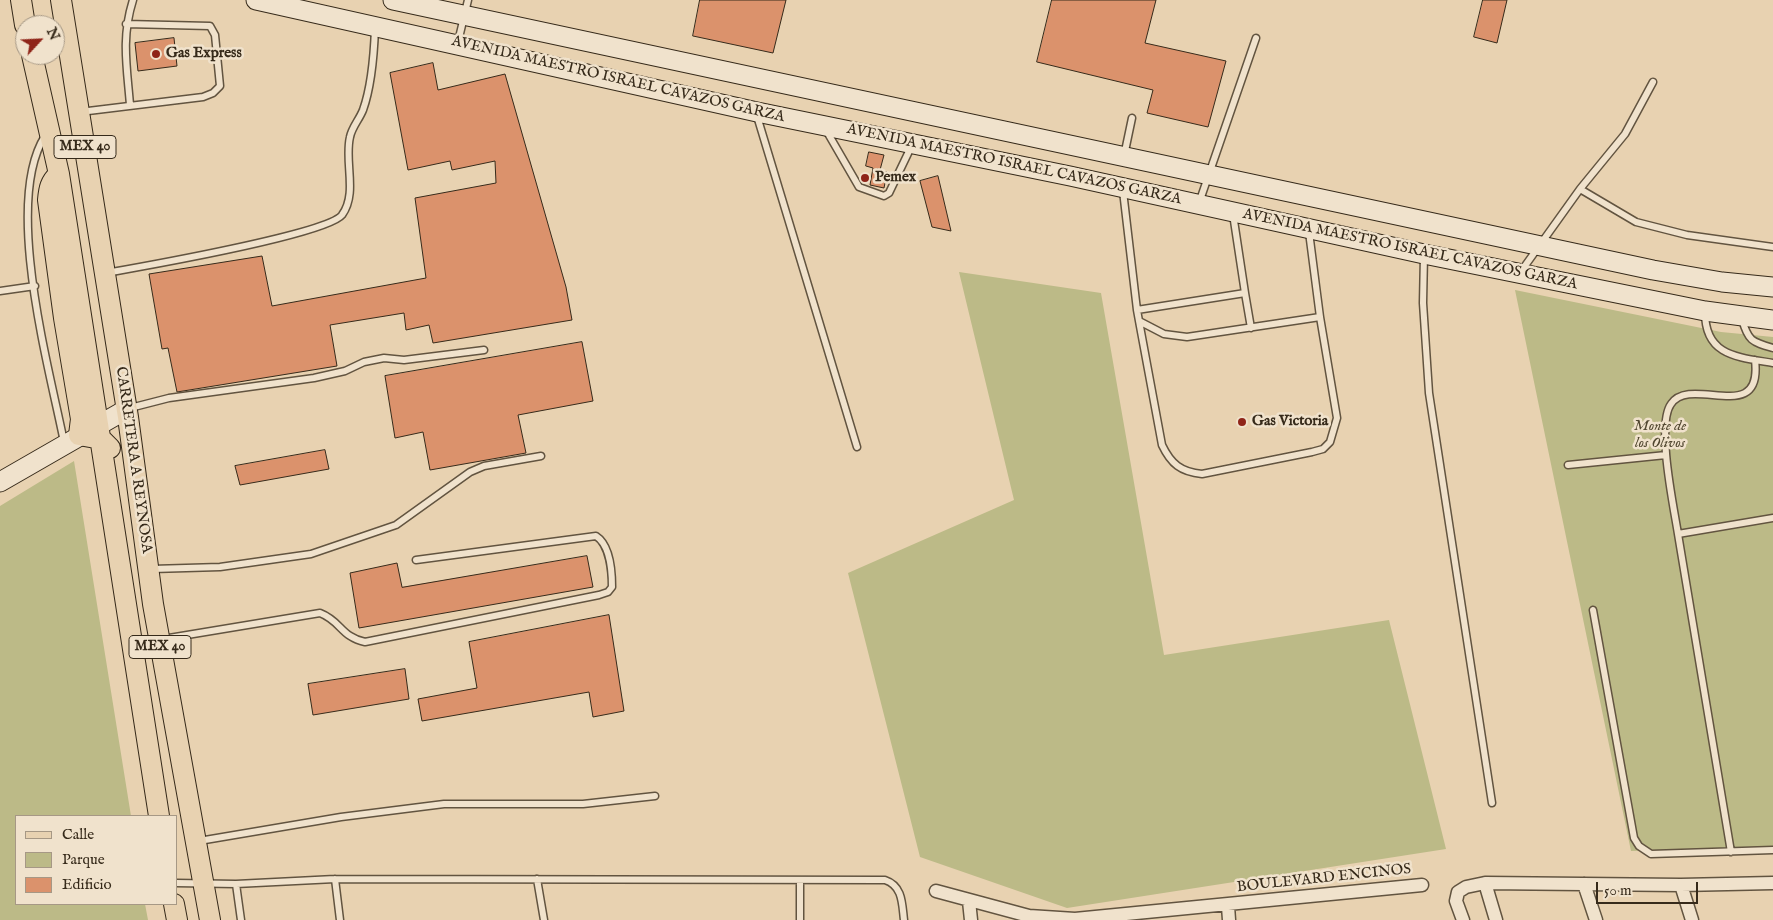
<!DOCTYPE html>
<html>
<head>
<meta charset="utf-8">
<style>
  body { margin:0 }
  #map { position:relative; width:1773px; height:920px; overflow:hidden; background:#e8d2b1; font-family:"IM FELL English",serif }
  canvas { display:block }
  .legend { position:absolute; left:15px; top:815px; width:162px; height:90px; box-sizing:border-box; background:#f0e2cc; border:1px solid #a69885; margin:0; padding:6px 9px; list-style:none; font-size:15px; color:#362a1a }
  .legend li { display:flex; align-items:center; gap:10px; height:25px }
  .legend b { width:25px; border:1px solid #a69885 }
  .north { position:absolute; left:15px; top:15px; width:50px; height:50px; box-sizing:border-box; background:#f0e2cc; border:1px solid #a69885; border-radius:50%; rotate:65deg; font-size:14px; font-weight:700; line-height:20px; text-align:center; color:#362a1a }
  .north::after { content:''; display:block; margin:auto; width:18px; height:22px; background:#8f2418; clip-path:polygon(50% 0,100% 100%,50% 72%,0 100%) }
  .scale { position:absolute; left:1596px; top:882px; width:102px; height:22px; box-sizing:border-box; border:2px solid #362a1a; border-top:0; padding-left:6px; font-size:15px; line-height:18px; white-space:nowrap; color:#362a1a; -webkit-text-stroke:4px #f0e2cc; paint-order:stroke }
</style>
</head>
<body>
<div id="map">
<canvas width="1773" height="920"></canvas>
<ul class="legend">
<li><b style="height:6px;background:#e8d2b1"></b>Calle</li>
<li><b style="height:14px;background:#bcba87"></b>Parque</li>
<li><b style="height:14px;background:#db926c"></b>Edificio</li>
</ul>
<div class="north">N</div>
<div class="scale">50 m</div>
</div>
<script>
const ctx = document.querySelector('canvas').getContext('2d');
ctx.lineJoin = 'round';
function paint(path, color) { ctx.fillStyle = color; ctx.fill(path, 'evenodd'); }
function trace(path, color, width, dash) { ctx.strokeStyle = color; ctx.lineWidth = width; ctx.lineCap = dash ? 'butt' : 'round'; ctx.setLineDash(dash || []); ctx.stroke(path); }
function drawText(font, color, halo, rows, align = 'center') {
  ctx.font = font + ' "IM FELL English",serif'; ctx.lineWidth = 5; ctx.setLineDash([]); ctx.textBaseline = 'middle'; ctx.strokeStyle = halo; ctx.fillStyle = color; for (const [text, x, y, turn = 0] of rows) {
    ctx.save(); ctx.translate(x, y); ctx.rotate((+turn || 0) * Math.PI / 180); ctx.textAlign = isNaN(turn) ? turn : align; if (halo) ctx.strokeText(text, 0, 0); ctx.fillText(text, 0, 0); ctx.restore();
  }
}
paint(new Path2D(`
  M959 272 1101 293 1164 655 1389 620 1446 849 1067 908 920 857 848 573 1014 500Z
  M1515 290 1721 332 1773 337V847L1631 851Z
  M74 461 131 816H16V904H145L148 920H0V506Z`), '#bcba87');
const building = new Path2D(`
  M700 0H786L773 53 693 36Z
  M1052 0H1156L1145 43 1226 61 1208 127 1147 113 1153 90 1037 62Z
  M1483 0H1507L1497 43 1474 37Z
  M174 38 177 66 138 71 135 43Z
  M433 63 438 90 505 74 566 287 572 320 433 343 429 325 406 330 404 313 330 325 337 366 177 392 168 348 162 349 149 274 262 256 272 306 426 278 415 198 496 183 495 161 452 170 450 161 408 170 390 73Z
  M869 152 884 155 880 170 877 169 887 172 884 188 870 185 873 168 866 166Z
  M938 176 951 231 932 227 920 181Z
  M582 342 593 401 518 415 526 453 430 470 423 432 395 438 385 376Z
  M325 450 329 469 240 485 235 466Z
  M587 556 593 587 359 628 350 573 397 563 402 587Z
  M609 615 624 711 593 717 589 692 422 721 418 699 477 688 469 642Z
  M405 669 409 699 313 715 308 684Z`);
paint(building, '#db926c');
trace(building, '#362a1a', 1);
const lane = new Path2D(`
  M458 42 468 0
  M130 105C127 67 121 38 133 0
  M80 112 203 97 213 93 220 86 215 35 210 26 126 24
  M757 116 857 447
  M826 130 859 187 884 196 889 193 912 145
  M45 136C3 202 49 367 64 442
  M1124 156 1132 118
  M1580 189 1636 222 1687 235 1773 247
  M1123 191 1137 310 1245 293 1233 214
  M1199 203 1256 38
  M1424 255 1423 303 1429 393 1492 803
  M1522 270 1580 189 1625 134 1653 82
  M106 273C140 267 327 234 342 215 358 193 344 162 350 137 352 127 359 120 363 110 372 85 374 55 375 28
  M0 291 35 286
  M1245 293 1251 328
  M1137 310 1139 321 1164 334 1187 337 1320 317 1309 232
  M1705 312C1705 356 1737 357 1773 363
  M1742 319C1748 341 1752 342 1773 348
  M1139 321 1162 445C1171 464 1181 472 1202 474L1312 452 1323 449 1330 442 1337 418 1320 317
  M130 408 169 398 314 378 345 371 364 362 384 358 404 360 484 350
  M1568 465 1666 455
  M1678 534C1674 508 1656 425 1671 404 1691 374 1763 427 1755 360
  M152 569 220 567 311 554 396 525 470 472 484 466 541 456
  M1593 610 1634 838 1639 846 1651 854 1773 850
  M163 639 320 613C341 621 341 637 365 642L599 595 608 592 612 587C612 572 610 545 596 536L416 560
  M199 841 341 817 444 804H583L655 796
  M1731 852 1678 534 1773 518
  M335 879 340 920
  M537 879 544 920
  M800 880V920
  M176 883 236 884 335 879 885 880C903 886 902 904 904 920
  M236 884 241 920`);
const street = new Path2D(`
  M1485 883 1496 920
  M1584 884 1596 920
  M1681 885 1692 920
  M936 891 1029 916 1075 919 1422 885
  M969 901 971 920
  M1228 906 1229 920
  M1463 920 1456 901 1458 892 1466 887 1485 883 1681 885 1773 883`);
const secondary = new Path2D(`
  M256 0 757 112 1070 176 1424 254 1705 311 1773 320
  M393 0 1653 270 1722 282 1773 287
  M0 482 127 409`);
const primary = new Path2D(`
  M21 0 25 25
  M61 0 128 417 153 604 210 920
  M32 55 59 174 159 816
  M59 174C50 182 49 189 48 200L64 318 81 419 79 435 101 439 110 448
  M174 904 177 920`);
trace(lane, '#625440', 9);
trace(street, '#625440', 15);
trace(secondary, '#362a1a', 21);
trace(primary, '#362a1a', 22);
trace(lane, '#f0e2cc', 6);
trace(street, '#f0e2cc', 12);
trace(secondary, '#f0e2cc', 19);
trace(primary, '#e8d2b1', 20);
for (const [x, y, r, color] of [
  [156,54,5,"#8f2418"],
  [865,178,5,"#8f2418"],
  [1242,422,5,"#8f2418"]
]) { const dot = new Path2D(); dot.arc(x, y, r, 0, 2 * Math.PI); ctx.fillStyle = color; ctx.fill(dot); trace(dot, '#f0e2cc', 2); }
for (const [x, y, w] of [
  [85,147,62],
  [160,647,62]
]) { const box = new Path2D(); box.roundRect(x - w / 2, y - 11.5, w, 23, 4); ctx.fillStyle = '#f0e2cc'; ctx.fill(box); trace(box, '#362a1a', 1); }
drawText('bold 14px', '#362a1a', null, [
  ["MEX 40",85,147],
  ["MEX 40",160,647]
]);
drawText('bold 15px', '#362a1a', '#f0e2cc', [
  ["Gas Express",166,54],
  ["Pemex",875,178],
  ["Gas Victoria",1252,422]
], 'left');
drawText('15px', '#362a1a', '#f0e2cc', [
  ["AVENIDA MAESTRO ISRAEL CAVAZOS GARZA",618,80,13],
  ["AVENIDA MAESTRO ISRAEL CAVAZOS GARZA",1014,165,12],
  ["AVENIDA MAESTRO ISRAEL CAVAZOS GARZA",1410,250,12],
  ["CARRETERA A REYNOSA",133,460,82],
  ["BOULEVARD ENCINOS",1324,879,-6]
]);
drawText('italic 15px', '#514730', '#f0e2cc', [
  ["Monte de",1660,427],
  ["los Olivos",1660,444]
]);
</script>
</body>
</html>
